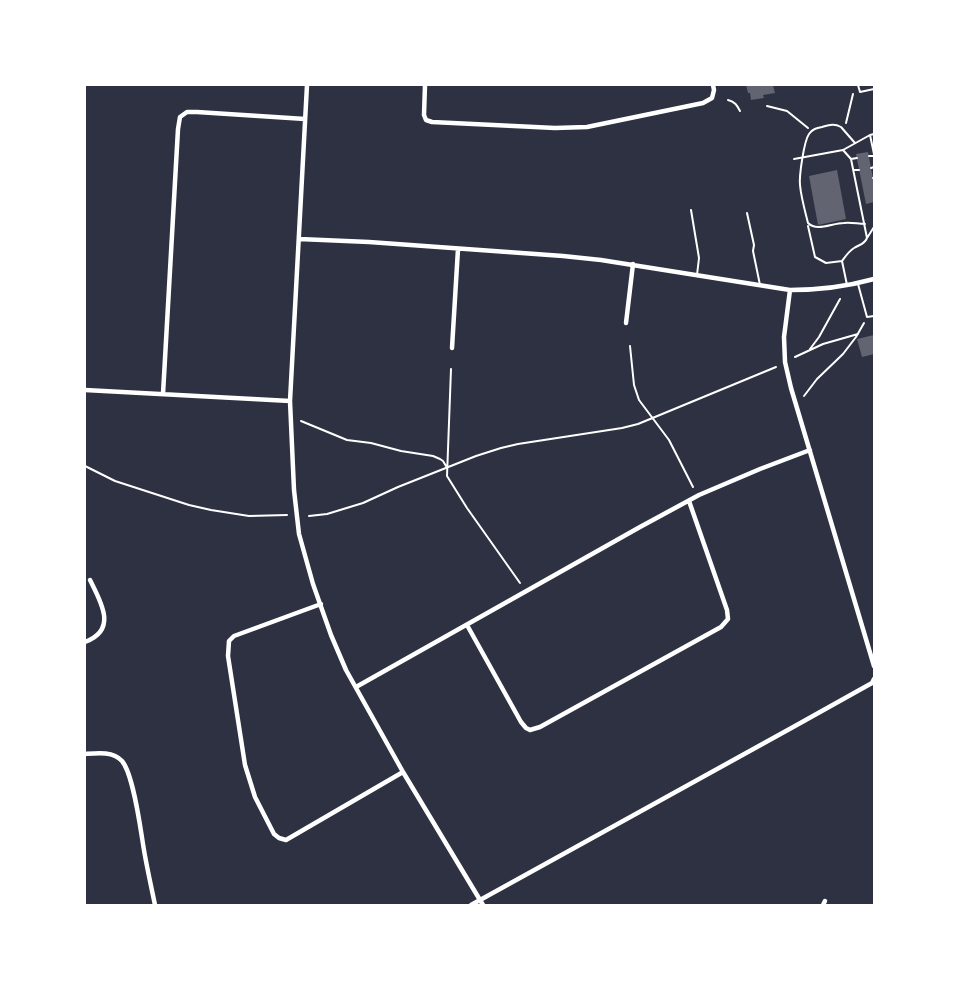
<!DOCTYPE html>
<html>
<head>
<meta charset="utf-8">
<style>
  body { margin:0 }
  #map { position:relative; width:959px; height:990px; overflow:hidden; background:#2d3142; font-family:Mulish,sans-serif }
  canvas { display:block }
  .frame { position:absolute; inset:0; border:86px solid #fff; pointer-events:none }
</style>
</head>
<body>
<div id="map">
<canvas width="959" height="990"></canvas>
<div class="frame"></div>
</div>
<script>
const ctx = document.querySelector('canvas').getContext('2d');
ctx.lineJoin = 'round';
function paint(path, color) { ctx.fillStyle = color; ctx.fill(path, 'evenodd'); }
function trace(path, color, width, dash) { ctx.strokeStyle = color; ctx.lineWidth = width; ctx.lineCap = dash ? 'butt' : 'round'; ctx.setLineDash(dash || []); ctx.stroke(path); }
paint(new Path2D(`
  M746 85H773L775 93 763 95 764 98 751 100 750 93H748Z
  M868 152 874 184V202L866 204 856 154Z
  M837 170 846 219 818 225 809 176Z
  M874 335V354L862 357 857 339Z`), '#626471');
trace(new Path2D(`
  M728 100C735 102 737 105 740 111
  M767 106 787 111 808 128
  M846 123 853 94
  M630 346 634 385 639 400 669 440 693 487
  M810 349 819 337 840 299
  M795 357 823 344 858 334
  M451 369 447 476 467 508 520 583
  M804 396 817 379 843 354 856 337 864 323
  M301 421 347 440 371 443 401 451 433 456 440 459 443 461 446 466
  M85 466 115 481 189 505 211 510 249 516 287 515
  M309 516 327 514 363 503 398 487 476 456 501 448 518 444 622 428 638 424 776 367`), '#fff', 2);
trace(new Path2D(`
  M858 85 860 92 874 89
  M870 135 874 154
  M855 143 841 127C834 123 829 125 822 127 817 128 812 129 809 134 804 141 799 176 800 185 801 197 805 211 808 223 817 232 832 223 844 223 851 222 858 224 865 224
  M843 150 851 159 867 238C864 245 860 244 854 248 849 251 845 257 842 261L847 285
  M869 156H874
  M794 159 843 150 870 135 874 134
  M851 159 857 158
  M871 168 874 167
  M854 170H859
  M873 178H874
  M691 210 699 258 697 275
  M747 213 754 245 753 251 760 285
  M808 226 815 257 826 263 842 261
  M867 238 874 227
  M858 284 867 317 874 316`), '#fff', 2);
trace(new Path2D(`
  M307 85 290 401 294 490 299 534 313 584 331 635 346 670 403 772 483 905
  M425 85 424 115 426 120 432 122 555 128 587 127 703 103 712 98 714 90 713 85
  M299 239 369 242 563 256 601 260 790 290C819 290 845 287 874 279
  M790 290 784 337 785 362 791 388 874 666
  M626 323 633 264
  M452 348 458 249
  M85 390 290 401
  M163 394 178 129 180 117 187 112H197L305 119
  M321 604 234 636 229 641 228 656 245 765 255 797 274 834 279 838 286 840 403 772
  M467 625 521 722 526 728 530 730 540 727 721 627 728 619 727 610 689 501
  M85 642C118 630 101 602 90 580
  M356 687 640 527 699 495 760 469 810 450
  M85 754C97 753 113 751 122 761 133 774 140 825 143 844 146 864 151 885 155 905
  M471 905 795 726 872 683 874 679
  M823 905 825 901`), '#fff', 4.5);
</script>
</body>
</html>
